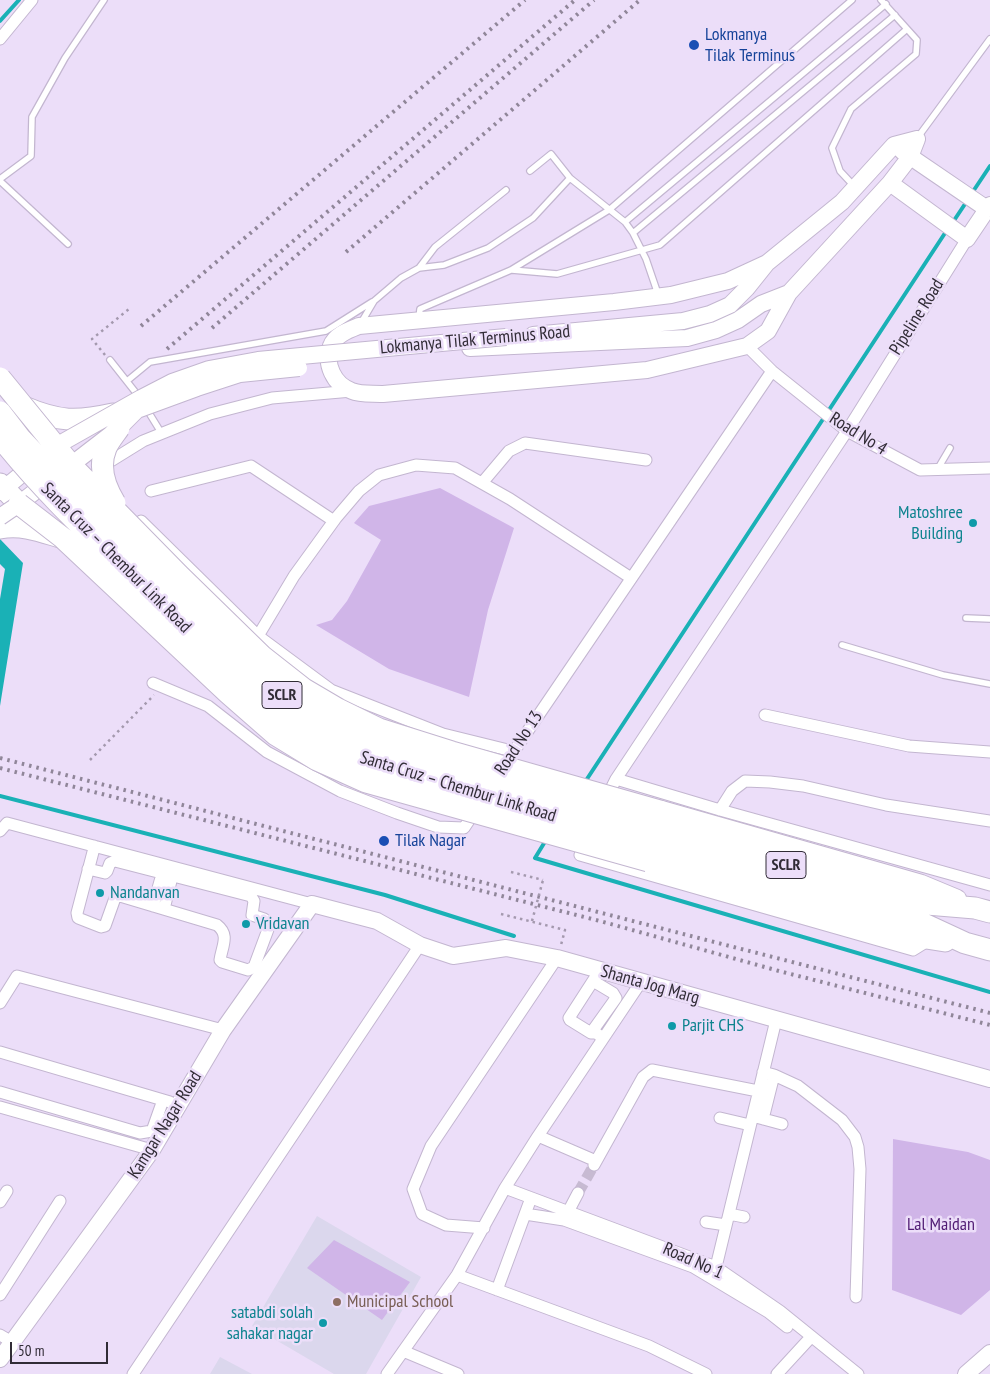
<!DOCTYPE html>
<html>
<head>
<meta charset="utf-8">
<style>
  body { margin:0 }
  #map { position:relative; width:990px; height:1374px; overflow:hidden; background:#ecdef9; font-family:"PT Sans Narrow",sans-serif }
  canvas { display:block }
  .scale { position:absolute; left:10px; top:1342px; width:98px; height:22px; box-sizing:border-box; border:2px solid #312c36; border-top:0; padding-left:6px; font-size:15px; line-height:18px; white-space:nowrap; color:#312c36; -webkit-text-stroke:4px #ecdef9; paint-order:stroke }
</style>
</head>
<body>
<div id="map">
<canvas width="990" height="1374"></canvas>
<div class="scale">50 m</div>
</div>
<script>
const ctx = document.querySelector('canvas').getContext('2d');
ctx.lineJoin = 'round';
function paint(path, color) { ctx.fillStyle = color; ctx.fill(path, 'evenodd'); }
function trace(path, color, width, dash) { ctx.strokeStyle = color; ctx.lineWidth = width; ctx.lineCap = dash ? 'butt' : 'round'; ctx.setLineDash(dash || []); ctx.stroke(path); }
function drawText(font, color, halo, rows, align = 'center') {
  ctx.font = font + ' "PT Sans Narrow",sans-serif'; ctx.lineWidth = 5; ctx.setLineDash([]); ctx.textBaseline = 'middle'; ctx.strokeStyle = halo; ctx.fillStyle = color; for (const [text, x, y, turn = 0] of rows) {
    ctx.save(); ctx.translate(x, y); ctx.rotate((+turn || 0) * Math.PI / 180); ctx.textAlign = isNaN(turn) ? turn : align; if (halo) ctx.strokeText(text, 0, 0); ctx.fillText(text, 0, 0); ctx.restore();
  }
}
paint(new Path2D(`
  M317 1216 421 1277 366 1374H334L252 1326Z
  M220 1357 252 1374H210Z`), '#dbd7ed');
paint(new Path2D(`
  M440 488 514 528 488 610 469 697 389 669 316 625 332 620 347 601 381 540 354 523 369 506Z
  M893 1139 968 1152 990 1160V1290L961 1315 892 1290Z
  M334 1240 410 1282 382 1320 307 1268Z`), '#d0b5e8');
paint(new Path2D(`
  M0 539 23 563 0 706V599L5 569 0 564Z`), '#1ab1b6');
trace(new Path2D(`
  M0 21 19 0
  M972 193 990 166
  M953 222 967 201
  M585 782 947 230
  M0 796 385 895 514 936
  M546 840 535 858 990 992`), '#1ab1b6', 4);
trace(new Path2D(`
  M578 1193 594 1165`), '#c7bad2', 11, [11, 5.5]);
const lane = new Path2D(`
  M918 137 990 39
  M530 171 551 154 570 178
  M0 179 31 156 32 117 65 58 104 0
  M0 181 68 244
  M854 186 840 171 832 148 851 109 916 54 917 40 881 0
  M625 222 886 4
  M633 233 895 15
  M419 268 435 247 506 190
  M512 270 557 274 660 245 907 29
  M419 319 420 309 511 270 609 210 852 0
  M361 323 374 301 401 278 419 268 444 265 488 248 533 218 570 178 625 222 633 233 646 259 658 294
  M110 360 140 398
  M127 381 150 362 326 331 372 302
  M146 408 162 434
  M937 470 950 448
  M966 618 990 619
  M842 645 943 675 990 684`);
const street = new Path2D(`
  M0 39 32 0
  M747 346 772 371 847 431 920 470 990 468
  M101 467 143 441 210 414 272 398 352 391
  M482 483 509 451 525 443 646 460
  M151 491 251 466 334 521
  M141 521 258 636 331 690 443 734 512 751
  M258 636 294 576 336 518 359 491 379 475 416 465 455 468 510 499 631 578
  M153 683 208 706 267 752 340 791 397 813 438 827 464 828 476 810
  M765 715 909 746 990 752
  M502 769 772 371
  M616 779 720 810 990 885
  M606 799 616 779 847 431 967 239
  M720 810 732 791 745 781 770 782 803 786 886 805 990 821
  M0 831 7 823 312 904
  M587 841 580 855 913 950 929 940
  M88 869 105 873 107 871 110 863 115 861 251 896 254 901 252 915 264 919 270 924 254 967 248 970 222 962 220 960C222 946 230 935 217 925L120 896 115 898 105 926 101 927 78 918 77 913 93 852 94 846
  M153 906 164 867
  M164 909 174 869
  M600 970 569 1018 570 1020 591 1033H596L603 1038
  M0 1003 17 976 223 1030
  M591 1033 616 998 613 993 593 981
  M0 1052 170 1102
  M763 1072 774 1075 798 1086 842 1120 855 1137 858 1147 860 1169 856 1297
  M0 1092 140 1133 152 1131 163 1100
  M0 1107 152 1150
  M756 1117 782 1124
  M720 1118 750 1125
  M763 1119 774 1075
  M538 1136 596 1161
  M594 1165 643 1077 652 1070 758 1091
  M505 1188 716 1267 780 1311 858 1374
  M0 1202 7 1191
  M568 1212 578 1193
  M525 1214 564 1220 693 1267 768 1312 787 1327
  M729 1214 744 1217
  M706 1222 726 1225
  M484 1228 446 1225 422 1214 413 1189 431 1146 557 958
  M716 1267 776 1020
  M457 1275 649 1346 706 1374
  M497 1290 531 1198
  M0 1295 60 1201
  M0 1335 12 1342
  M403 1351 458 1374
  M133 1374 420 945
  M387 1374 457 1275 505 1188 538 1136 641 982
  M777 1374 811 1337`);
const secondary = new Path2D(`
  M902 151 987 209
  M890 183 967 239 990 205
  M767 263 728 281 671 295 614 302 359 326C349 330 335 335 331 346 324 364 334 385 352 391 361 395 374 393 383 394L647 370 747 346 768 331 789 293
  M533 335 683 321 710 314 730 305 747 288 767 263 842 202 894 145 917 139
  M470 348 687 338 716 330 738 320 761 304 789 293 890 183 910 157 917 139
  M0 492 35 463
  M19 504 51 479
  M0 1359 152 1150 223 1030 312 904 377 921 420 945 453 956 506 948 557 958 990 1079
  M966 1374 990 1353`);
const highway = new Path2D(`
  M24 407C59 422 77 422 113 414
  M0 484 19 504
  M0 528C22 524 40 531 60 537
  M660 811 920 885 956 900
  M656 828 915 903 975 908 990 912
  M652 845 911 918 965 943 990 950
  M648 861 907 935 945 941`);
trace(lane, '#c3b6d0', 8);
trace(street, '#c3b6d0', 13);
trace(secondary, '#c3b6d0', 18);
trace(highway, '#c3b6d0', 23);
trace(new Path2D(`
  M105 355 92 339 129 309
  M90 760 154 695
  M511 872 543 880
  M501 914 565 930 561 945`), '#a499ae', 2.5, [2.5, 4]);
trace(lane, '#fff', 5.5);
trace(street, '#fff', 11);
trace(secondary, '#fff', 16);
trace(highway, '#fff', 21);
trace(new Path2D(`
  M346 252 640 0
  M141 326 525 0
  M212 328 594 0
  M167 349 575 0
  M0 758 990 1013
  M0 768 600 921 779 971 990 1025`), '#908699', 4, [2.5, 5]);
const secondaryBridge = new Path2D(`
  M56 446 141 398 172 382 209 369 258 360 506 337
  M71 465 119 428 137 410 197 388 240 374 299 368
  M0 517 19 504`);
const highwayBridge = new Path2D(`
  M0 378 71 465 179 575 262 656 304 689 338 709 379 729 452 752 660 811
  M0 412 20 438 86 508 252 671 299 708 346 735 450 773 656 828
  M0 437C41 489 90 535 137 581 199 642 259 707 337 748 361 761 390 768 415 777 493 803 573 823 652 845
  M115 503C105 487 98 467 106 448 109 441 115 434 119 428
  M19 504 63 538 228 693 276 735 317 760 366 782 648 861`);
trace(secondaryBridge, '#c3b6d0', 18, []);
trace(highwayBridge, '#c3b6d0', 23, []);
trace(new Path2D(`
  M532 921 543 880`), '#a499ae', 2.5, [2.5, 4]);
trace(secondaryBridge, '#fff', 16);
trace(highwayBridge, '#fff', 21);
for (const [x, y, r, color] of [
  [694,45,6,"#1a4fb4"],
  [973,523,5,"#0f9aa8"],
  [384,841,6,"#1a4fb4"],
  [100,893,5,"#0f9aa8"],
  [246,924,5,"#0f9aa8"],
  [672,1026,5,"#0f9aa8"],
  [337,1302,5,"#8d6e63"],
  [323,1323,5,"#0f9aa8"]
]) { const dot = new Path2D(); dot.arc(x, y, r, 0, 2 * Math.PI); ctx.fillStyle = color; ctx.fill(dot); trace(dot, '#ecdef9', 2); }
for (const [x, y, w] of [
  [282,695,40],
  [786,865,40]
]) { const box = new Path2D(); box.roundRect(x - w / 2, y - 13.5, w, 27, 4); ctx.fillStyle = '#ecdef9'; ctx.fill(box); trace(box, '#312c36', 1); }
drawText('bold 16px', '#312c36', null, [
  ["SCLR",282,695],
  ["SCLR",786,865]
]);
drawText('18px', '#164399', '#ecdef9', [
  ["Lokmanya",705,35],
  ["Tilak Terminus",705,56],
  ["Tilak Nagar",395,841]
], 'left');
drawText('18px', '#312c36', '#ecdef9', [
  ["Pipeline Road",917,317,-58],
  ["Lokmanya Tilak Terminus Road",475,340,-5],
  ["Road No 4",858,434,32],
  ["Santa Cruz – Chembur Link Road",116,558,45],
  ["Road No 13",519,743,-57],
  ["Santa Cruz – Chembur Link Road",458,787,17],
  ["Shanta Jog Marg",650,985,16],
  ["Kamgar Nagar Road",165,1125,-58],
  ["Road No 1",693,1261,24]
]);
drawText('18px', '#0d838f', '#ecdef9', [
  ["Matoshree",963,513,"right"],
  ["Building",963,534,"right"],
  ["Nandanvan",110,893],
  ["Vridavan",256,924],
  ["Parjit CHS",682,1026],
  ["satabdi solah",313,1313,"right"],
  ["sahakar nagar",313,1334,"right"]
], 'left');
drawText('18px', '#511c74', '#ecdef9', [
  ["Lal Maidan",941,1225]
]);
drawText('18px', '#785e54', '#ecdef9', [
  ["Municipal School",347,1302]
], 'left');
</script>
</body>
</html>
